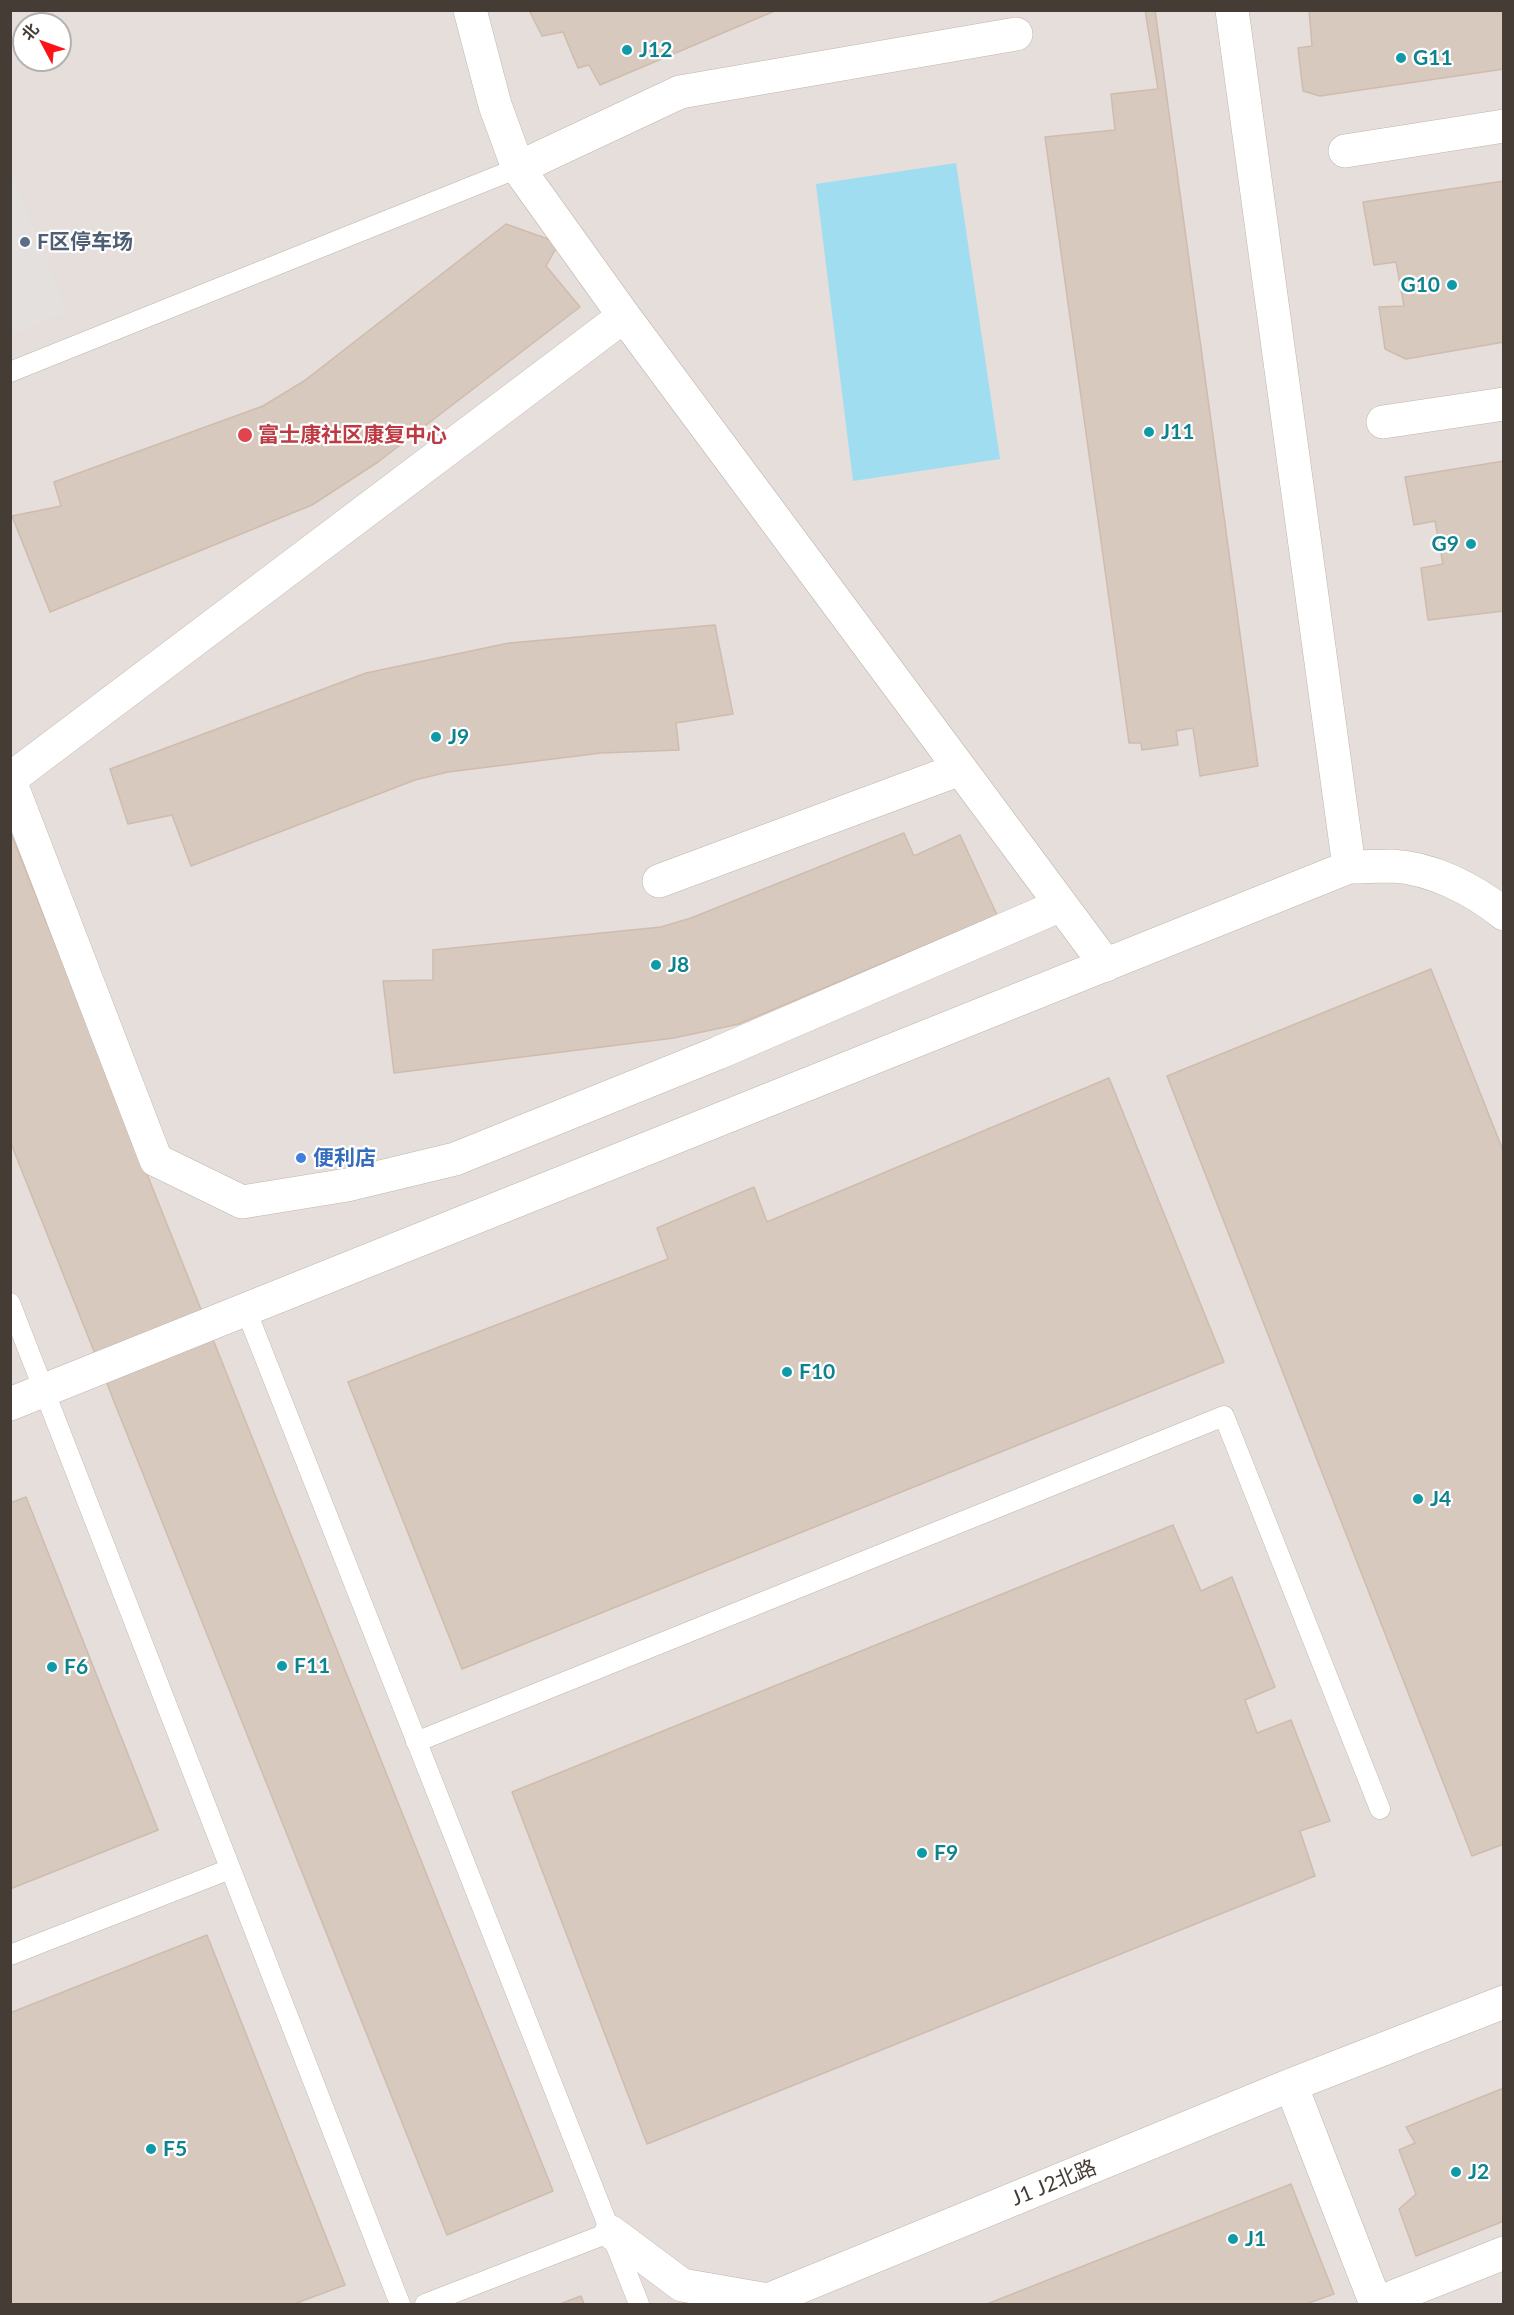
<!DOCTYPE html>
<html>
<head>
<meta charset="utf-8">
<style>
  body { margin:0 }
  #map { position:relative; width:1514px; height:2315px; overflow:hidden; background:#f3ece5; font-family:Lato,"Noto Sans SC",sans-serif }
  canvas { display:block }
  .frame { position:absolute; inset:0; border:12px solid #453c35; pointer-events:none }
  .north { position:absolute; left:12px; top:12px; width:60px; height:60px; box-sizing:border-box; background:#fff; border:2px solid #b5b1ae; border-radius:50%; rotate:311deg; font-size:16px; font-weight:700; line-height:24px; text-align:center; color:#453c35 }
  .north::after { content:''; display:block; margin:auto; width:21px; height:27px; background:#fb1318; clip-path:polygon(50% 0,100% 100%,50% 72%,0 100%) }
</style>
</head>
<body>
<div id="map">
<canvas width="1514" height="2315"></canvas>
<div class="frame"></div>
<div class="north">北</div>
</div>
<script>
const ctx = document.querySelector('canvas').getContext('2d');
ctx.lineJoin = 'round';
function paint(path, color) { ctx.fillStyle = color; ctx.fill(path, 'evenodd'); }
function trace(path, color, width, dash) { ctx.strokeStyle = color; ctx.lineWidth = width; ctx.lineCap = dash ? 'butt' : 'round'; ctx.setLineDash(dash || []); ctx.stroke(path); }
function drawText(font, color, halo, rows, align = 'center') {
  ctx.font = font + ' Lato,"Noto Sans SC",sans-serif'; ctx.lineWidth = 4.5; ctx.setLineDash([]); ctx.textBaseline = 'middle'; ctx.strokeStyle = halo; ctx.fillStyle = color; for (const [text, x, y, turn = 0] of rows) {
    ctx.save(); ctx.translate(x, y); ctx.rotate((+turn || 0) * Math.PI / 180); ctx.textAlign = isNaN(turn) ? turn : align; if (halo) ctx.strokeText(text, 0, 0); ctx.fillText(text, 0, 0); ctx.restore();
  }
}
paint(new Path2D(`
  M11 11H1503V2304H11ZM24 24H60V60H24Z`), '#e5deda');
paint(new Path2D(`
  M11 171 68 312 11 335H10Z`), '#e3e0dd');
paint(new Path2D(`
  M956 163 1000 459 853 481 816 184Z`), '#a0ddf0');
const building = new Path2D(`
  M529 10H777L600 85 589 65 578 68 563 32 542 36Z
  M1145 10H1155L1258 766 1200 776 1193 728 1176 731 1178 745 1142 750 1141 743H1129L1045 137 1115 130 1111 94 1158 89Z
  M1309 10H1504V69L1320 96 1303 91 1298 48 1312 46Z
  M1504 181V342L1406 359 1385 349 1379 307 1404 306 1396 262 1374 265 1363 202Z
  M506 224 559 243 546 266 580 307 378 462 312 505 50 612 12 516 61 506 54 482 263 406 304 381Z
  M1504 461V611L1428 620 1421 568 1443 564 1435 521 1414 525 1405 477Z
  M715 625 733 714 676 723 679 750 601 753 448 772 415 780 191 866 172 815 128 824 110 769 366 673 509 643Z
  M10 831 553 2191 447 2235 10 1141Z
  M904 833 914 856 960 835 997 915 739 1024 674 1038 394 1073 383 981 433 980V950L661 927 691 918Z
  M1431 969 1504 1153V1844L1472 1856 1167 1076Z
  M1109 1078 1224 1362 462 1669 348 1382 668 1259 657 1228 754 1187 767 1222Z
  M26 1497 158 1830 10 1889V1503Z
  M1173 1525 1201 1591 1232 1577 1275 1687 1245 1700 1257 1733 1291 1720 1330 1821 1300 1831 1315 1876 647 2144 512 1792Z
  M207 1935 345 2285 294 2304H10V2013Z
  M1504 2088V2221L1416 2256 1399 2209 1416 2194 1399 2150 1415 2143 1406 2127Z
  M1291 2184 1334 2294 1306 2304H987Z
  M581 2296 584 2304H560Z`);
paint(building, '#d7c9bd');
trace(building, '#cfbcae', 1.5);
const service = new Path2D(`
  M10 372 518 168
  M10 1303 400 2304
  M246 1310 639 2304
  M416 1742 1224 1416 1380 1809
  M10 1955 230 1869
  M425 2304 611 2232`);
const minor = new Path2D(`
  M1016 34 680 92 518 168 624 316 1106 965
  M1345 151 1504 126
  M1383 422 1504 404
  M10 779 624 316
  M10 781 156 1160 242 1202 347 1185 455 1159 718 1053 1061 905
  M659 881 960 769
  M1291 2085 1376 2304
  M611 2232 682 2285 768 2300 1291 2085 1504 2002
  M1375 2304 1504 2253`);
const tertiary = new Path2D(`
  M470 10 495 105 518 168
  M1232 10 1349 867
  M10 1404 1349 867C1363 867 1378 866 1392 866 1432 868 1473 889 1504 914`);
trace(service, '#c1b5ab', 21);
trace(minor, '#c1b5ab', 34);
trace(tertiary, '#c1b5ab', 34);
trace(service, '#fff', 20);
trace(minor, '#fff', 33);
trace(tertiary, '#fff', 33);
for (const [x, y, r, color] of [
  [627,50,6,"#0f9aa8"],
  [1401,58,6,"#0f9aa8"],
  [25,242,6,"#5c6f8a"],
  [1452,285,6,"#0f9aa8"],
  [1149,432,6,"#0f9aa8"],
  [245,435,8,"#e0444e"],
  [1471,544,6,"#0f9aa8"],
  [436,737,6,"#0f9aa8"],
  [656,965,6,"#0f9aa8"],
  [301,1158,6,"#3f7fe0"],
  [787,1372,6,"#0f9aa8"],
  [1418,1499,6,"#0f9aa8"],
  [282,1666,6,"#0f9aa8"],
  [52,1667,6,"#0f9aa8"],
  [922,1853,6,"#0f9aa8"],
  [151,2149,6,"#0f9aa8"],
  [1456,2172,6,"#0f9aa8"],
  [1233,2239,6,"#0f9aa8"]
]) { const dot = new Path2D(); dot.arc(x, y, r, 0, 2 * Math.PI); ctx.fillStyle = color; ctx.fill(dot); trace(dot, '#fff', 2); }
drawText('bold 21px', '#0d838f', '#fff', [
  ["J12",639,50],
  ["G11",1413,58],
  ["G10",1440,285,"right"],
  ["J11",1161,432],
  ["G9",1459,544,"right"],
  ["J9",448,737],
  ["J8",668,965],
  ["F10",799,1372],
  ["J4",1430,1499],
  ["F11",294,1666],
  ["F6",64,1667],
  ["F9",934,1853],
  ["F5",163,2149],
  ["J2",1468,2172],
  ["J1",1245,2239]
], 'left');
drawText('bold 21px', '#4e5e75', '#fff', [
  ["F区停车场",37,242]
], 'left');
drawText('bold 21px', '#be3a42', '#fff', [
  ["富士康社区康复中心",258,435]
], 'left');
drawText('bold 21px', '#366cbe', '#fff', [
  ["便利店",313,1158]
], 'left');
drawText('21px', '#453c35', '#fff', [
  ["J1 J2北路",1054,2183,-22]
]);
</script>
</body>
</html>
